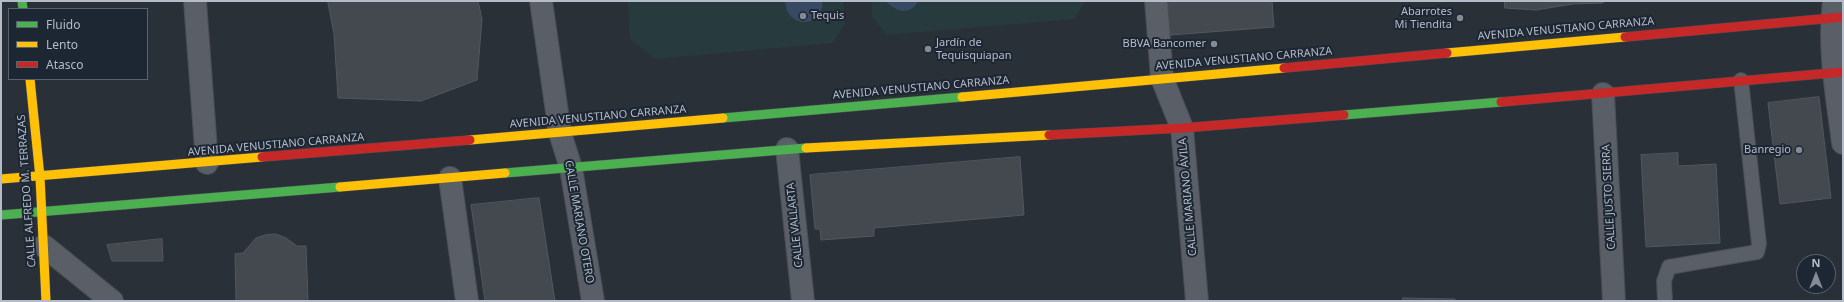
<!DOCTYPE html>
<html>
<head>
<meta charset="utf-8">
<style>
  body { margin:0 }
  #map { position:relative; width:1844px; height:302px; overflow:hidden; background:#2a3038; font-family:"Noto Sans",sans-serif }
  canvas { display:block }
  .frame { position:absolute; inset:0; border:2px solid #b4bcc9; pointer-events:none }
  .legend { position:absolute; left:8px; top:8px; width:140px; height:72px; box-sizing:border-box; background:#1d2633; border:1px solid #59626f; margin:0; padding:5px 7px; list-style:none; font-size:12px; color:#b4bcc9 }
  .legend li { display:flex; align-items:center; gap:8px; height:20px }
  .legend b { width:20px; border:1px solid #59626f }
  .north { position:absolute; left:1796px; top:254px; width:40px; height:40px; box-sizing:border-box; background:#1d2633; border:1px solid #59626f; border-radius:50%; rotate:0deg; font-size:11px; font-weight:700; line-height:16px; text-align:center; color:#b4bcc9 }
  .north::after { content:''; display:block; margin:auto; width:14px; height:18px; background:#848b96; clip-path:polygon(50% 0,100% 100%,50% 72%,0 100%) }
</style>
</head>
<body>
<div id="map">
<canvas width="1844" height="302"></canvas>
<div class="frame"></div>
<ul class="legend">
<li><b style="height:5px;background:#4caf50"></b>Fluido</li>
<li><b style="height:5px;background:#ffc107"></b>Lento</li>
<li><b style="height:5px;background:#c62828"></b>Atasco</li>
</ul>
<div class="north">N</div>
</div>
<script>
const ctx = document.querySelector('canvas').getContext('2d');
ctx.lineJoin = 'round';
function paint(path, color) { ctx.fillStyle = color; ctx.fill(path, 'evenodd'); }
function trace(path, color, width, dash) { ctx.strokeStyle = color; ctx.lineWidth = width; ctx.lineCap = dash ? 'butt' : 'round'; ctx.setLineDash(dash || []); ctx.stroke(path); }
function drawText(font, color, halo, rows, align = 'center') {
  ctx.font = font + ' "Noto Sans",sans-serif'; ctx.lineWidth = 4; ctx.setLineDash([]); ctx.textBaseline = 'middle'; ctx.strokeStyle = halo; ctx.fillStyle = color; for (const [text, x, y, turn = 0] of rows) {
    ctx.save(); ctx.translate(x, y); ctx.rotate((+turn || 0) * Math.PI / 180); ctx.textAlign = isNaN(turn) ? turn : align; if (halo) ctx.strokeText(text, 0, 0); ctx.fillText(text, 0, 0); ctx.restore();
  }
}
paint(new Path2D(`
  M628 1H843L845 24 832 43 655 59 630 39Z
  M872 1H1086L1074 19 886 35 872 16Z`), '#273a3e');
paint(new Path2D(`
  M785 1H822C825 27 787 31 785 1Z
  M886 1H918C911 16 894 12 886 1Z`), '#384963');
const building = new Path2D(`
  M328 1H478L482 19 477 80 421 101 338 98 334 34Z
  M1168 1H1272L1274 27 1171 35Z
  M1505 1H1603V3L1573 4 1536 10 1505 8Z
  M1819 97 1831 198 1780 204 1768 103Z
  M1678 153V166L1716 164 1720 243 1646 247 1641 155Z
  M1020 157 1024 215 874 228V236L821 240 820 229H815L810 175Z
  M539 198 555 301H485L471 205Z
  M276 234 286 238 297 246H306L308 301H236L235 254 243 253 256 238 265 235Z
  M162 239 163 261H112L107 245Z
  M1403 298 1455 299V301H1403Z`);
paint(building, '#444950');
trace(building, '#52575f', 1);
const lane = new Path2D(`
  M1665 301 1664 281 1669 267 1757 252 1759 244 1741 80`);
const street = new Path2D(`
  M195 1 207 163
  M541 1 560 133 571 168 593 301
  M1156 1 1162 78 1182 128 1197 301
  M1834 1C1828 48 1837 96 1843 143
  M1603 94 1614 301
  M787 149 803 301
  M450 178 467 301
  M44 246 112 301`);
const fast = new Path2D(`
  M22 1 23 9
  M1344 115 1501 102
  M723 118 962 97
  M505 173 806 148
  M1 215 340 187`);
const slow = new Path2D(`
  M1447 53 1625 37
  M30 79 40 177 46 301
  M962 97 1284 68
  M470 140 723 118
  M806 148 1049 135
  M1 179 262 157
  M340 187 505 173`);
const jam = new Path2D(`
  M1625 37 1843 17
  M1284 68 1447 53
  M1501 102 1843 72
  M1049 135 1182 128 1344 115
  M262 157 470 140`);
trace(lane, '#484c53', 16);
trace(street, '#484c53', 24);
trace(fast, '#484c53', 10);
trace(slow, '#484c53', 10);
trace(jam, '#484c53', 10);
trace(lane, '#5a5e66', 14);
trace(street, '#5a5e66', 22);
trace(fast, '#4caf50', 9);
trace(slow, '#ffc107', 9);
trace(jam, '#c62828', 9);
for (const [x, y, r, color] of [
  [803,16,4,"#848b96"],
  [1460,18,4,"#848b96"],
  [1214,44,4,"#848b96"],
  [928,49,4,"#848b96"],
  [1799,150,4,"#848b96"]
]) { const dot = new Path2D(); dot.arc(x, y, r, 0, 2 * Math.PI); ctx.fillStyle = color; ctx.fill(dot); trace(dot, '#1d2633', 1.5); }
drawText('11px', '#b4bcc9', '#1d2633', [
  ["Abarrotes",1452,12],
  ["Mi Tiendita",1452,25],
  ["Tequis",811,16,"left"],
  ["Jardín de",936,43,"left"],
  ["Tequisquiapan",936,56,"left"],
  ["BBVA Bancomer",1206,44],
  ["Banregio",1791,150]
], 'right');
drawText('11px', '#b4bcc9', '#1d2633', [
  ["AVENIDA VENUSTIANO CARRANZA",1566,29,-5],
  ["AVENIDA VENUSTIANO CARRANZA",1244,59,-5],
  ["AVENIDA VENUSTIANO CARRANZA",921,88,-5],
  ["AVENIDA VENUSTIANO CARRANZA",598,117,-5],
  ["AVENIDA VENUSTIANO CARRANZA",276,145,-5],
  ["CALLE ALFREDO M. TERRAZAS",27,191,-94],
  ["CALLE MARIANO ÁVILA",1188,197,-95],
  ["CALLE JUSTO SIERRA",1609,197,-93],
  ["CALLE MARIANO OTERO",579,222,80],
  ["CALLE VALLARTA",795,225,-96]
]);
</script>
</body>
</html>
